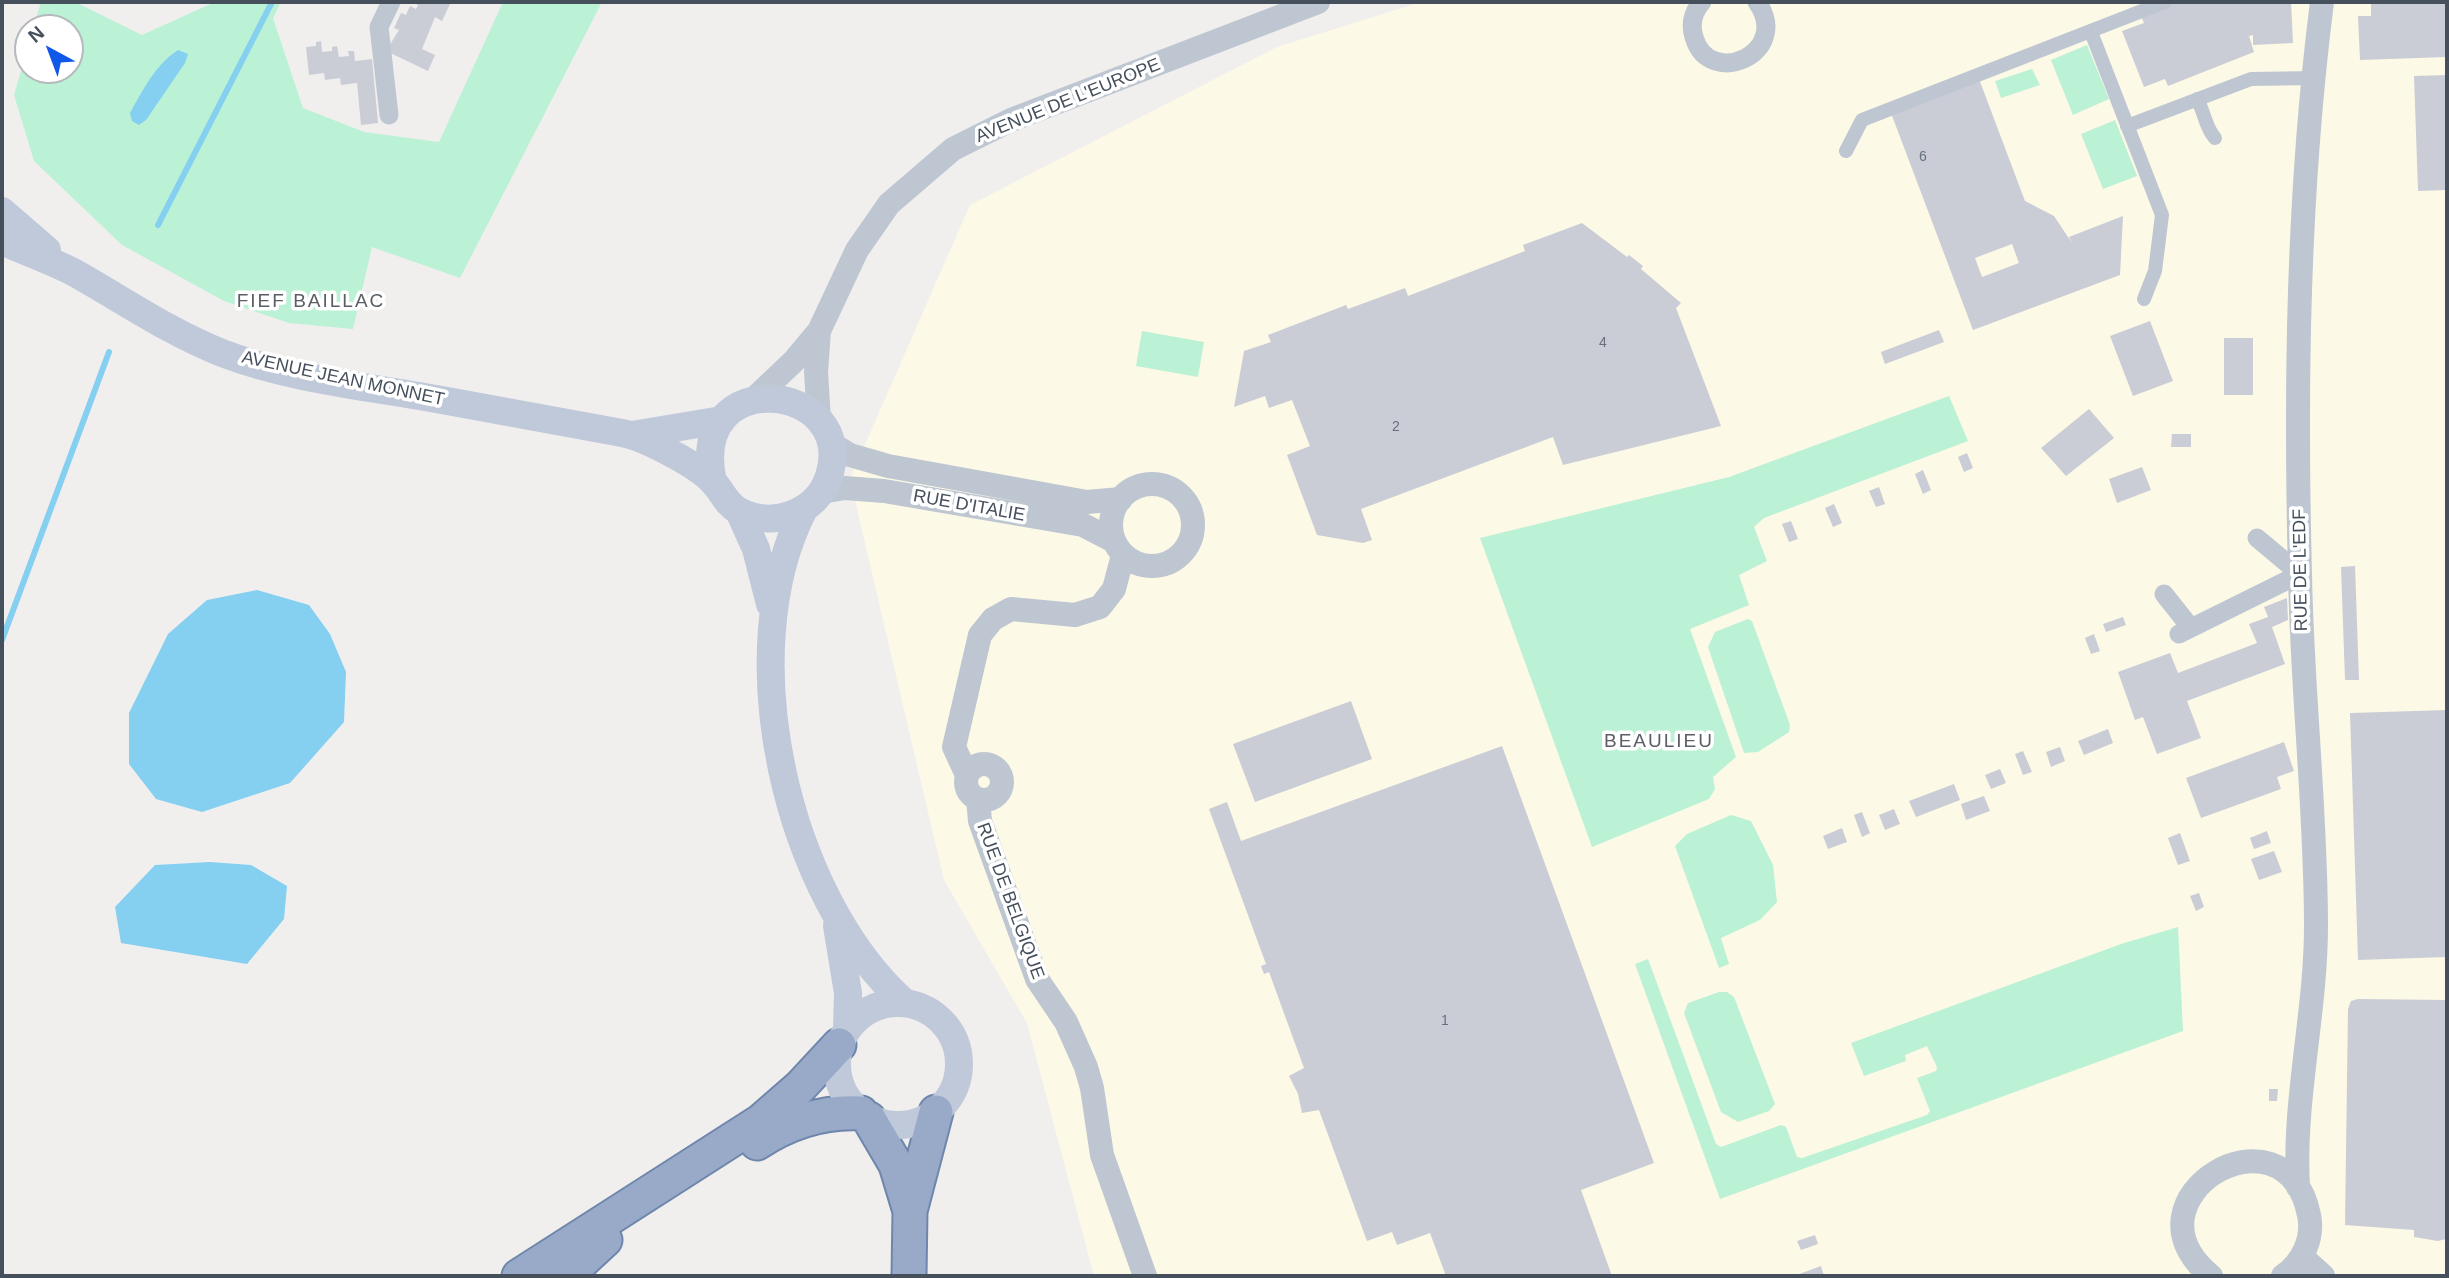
<!DOCTYPE html>
<html>
<head>
<meta charset="utf-8">
<style>
  body { margin:0 }
  #map { position:relative; width:2449px; height:1278px; overflow:hidden; background:#f1efee; font-family:Helvetica,sans-serif }
  canvas { display:block }
  .frame { position:absolute; inset:0; border:4px solid #46505d; pointer-events:none }
  .north { position:absolute; left:14px; top:14px; width:70px; height:70px; box-sizing:border-box; background:#fff; border:2px solid #b5b9be; border-radius:50%; rotate:319deg; font-size:19px; font-weight:700; line-height:28px; text-align:center; color:#46505d }
  .north::after { content:''; display:block; margin:auto; width:24px; height:32px; background:#1058ea; clip-path:polygon(50% 0,100% 100%,50% 72%,0 100%) }
</style>
</head>
<body>
<div id="map">
<canvas width="2449" height="1278"></canvas>
<div class="frame"></div>
<div class="north">N</div>
</div>
<script>
const ctx = document.querySelector('canvas').getContext('2d');
ctx.lineJoin = 'round';
function paint(path, color) { ctx.fillStyle = color; ctx.fill(path, 'evenodd'); }
function trace(path, color, width, dash) { ctx.strokeStyle = color; ctx.lineWidth = width; ctx.lineCap = dash ? 'butt' : 'round'; ctx.setLineDash(dash || []); ctx.stroke(path); }
function drawText(font, color, halo, rows, align = 'center') {
  ctx.font = font + ' Helvetica,sans-serif'; ctx.lineWidth = 7; ctx.setLineDash([]); ctx.textBaseline = 'middle'; ctx.strokeStyle = halo; ctx.fillStyle = color; for (const [text, x, y, turn = 0] of rows) {
    ctx.save(); ctx.translate(x, y); ctx.rotate((+turn || 0) * Math.PI / 180); ctx.textAlign = isNaN(turn) ? turn : align; if (halo) ctx.strokeText(text, 0, 0); ctx.fillText(text, 0, 0); ctx.restore();
  }
}
paint(new Path2D(`
  M1421 2H2447V1276H1094L1027 1023 944 880 850 479 970 205 1277 47Z`), '#fdf9e7');
paint(new Path2D(`
  M41 2H75L142 35 215 2H281L273 18 303 108 364 132 439 142 503 2H602L460 278 372 247 353 329 289 323 224 301 122 245 34 161 14 95 28 47V70H70V28H33Z
  M2087 45 2109 99 2073 115 2051 60Z
  M2032 69 2040 85 2001 98 1995 81Z
  M2115 120 2137 176 2103 189 2081 134Z
  M1142 331 1204 342 1198 377 1136 366Z
  M1949 396 1968 441 1764 518 1754 527 1767 561 1739 575 1749 605 1690 629 1736 757 1713 777 1715 789 1709 799 1592 847 1480 538 1729 477Z
  M1748 619 1752 621 1790 725 1789 732 1758 752 1744 753 1708 647 1715 632Z
  M1731 815 1751 821 1773 865 1777 902 1760 920 1721 938 1729 964 1719 968 1675 846 1687 834Z
  M2178 927 2183 1031 1720 1199 1635 964 1648 959 1716 1144 1721 1147 1781 1125 1786 1127 1797 1157 1802 1158 1927 1115 1930 1111 1917 1078 1936 1071 1937 1067 1927 1046 1905 1055 1906 1061 1864 1076 1851 1043 2121 944Z
  M1719 992H1727L1734 997 1775 1104 1769 1111 1738 1122 1721 1112 1684 1013 1688 1003Z`), '#bbf1d5');
paint(new Path2D(`
  M178 50 188 54 185 63 146 120 139 125 132 121 130 113C143 90 155 65 178 50Z
  M257 590 309 605 330 634 346 672 344 722 290 783 202 812 156 799 129 764V713L168 634 207 600Z
  M210 862 251 865 287 886 284 919 247 964 121 943 115 907 155 865Z`), '#85cff0');
trace(new Path2D(`
  M158 225 272 2
  M2 640 109 352`), '#85cff0', 6);
paint(new Path2D(`
  M412 2 450 4 442 21 435 17 422 49 435 55 428 71 386 51 399 30 394 28 401 13 406 15 410 6 416 9 418 5Z
  M2177 2H2291L2293 43 2253 45V35L2249 36 2254 52 2168 86 2165 79 2144 87 2122 31 2144 23 2141 16Z
  M2371 2H2447V57L2360 60 2358 16H2371Z
  M321 41 322 52 332 51V47L337 46 339 57 349 56 348 51H354L355 61 372 59 378 123 361 125 357 83 341 85 340 78 325 80 324 73 309 75 306 47 316 46V42Z
  M2447 75V190L2418 191 2414 76Z
  M1979 79 2025 201 2054 216 2072 243 2069 237 2123 216 2120 275 1973 330 1891 113ZM2012 244 2019 263 1982 277 1975 258Z
  M1582 223 1627 257 1629 255 1643 266 1641 269 1681 303 1676 308 1721 426 1563 465 1553 437 1361 509 1372 540 1363 543 1317 535 1287 455 1310 446 1292 400 1269 408 1265 396 1234 407 1244 351 1271 342 1268 335 1346 305 1348 309 1405 288 1408 296 1525 251 1523 245Z
  M2150 321 2173 381 2133 396 2110 336Z
  M1939 330 1944 342 1885 364 1881 352Z
  M2224 338H2253V395H2224Z
  M2089 409 2114 438 2066 476 2041 448Z
  M2172 434H2191V447H2171Z
  M1967 453 1973 468 1964 472 1958 457Z
  M2142 467 2151 490 2117 503 2109 479Z
  M1923 470 1931 490 1923 494 1915 474Z
  M1879 487 1885 504 1876 507 1869 491Z
  M1834 504 1842 523 1833 527 1825 508Z
  M1791 521 1798 539 1789 542 1782 524Z
  M2355 566 2359 680H2345L2341 567Z
  M2287 598 2288 620 2272 627 2285 664 2187 701 2201 738 2157 754 2143 717 2135 720 2118 672 2170 653 2178 673 2257 643 2249 624 2268 617 2264 607Z
  M2123 617 2126 625 2106 632 2103 624Z
  M2094 634 2100 651 2091 654 2085 638Z
  M1351 701 1372 759 1255 802 1233 744Z
  M2447 710V957L2358 960 2350 713Z
  M2108 729 2113 743 2084 755 2078 741Z
  M2284 742 2294 771 2277 777 2281 789 2201 818 2186 778Z
  M1502 746 1654 1163 1581 1190 1612 1276H1446L1430 1233 1397 1245 1392 1232 1367 1241 1319 1110 1302 1113 1298 1094 1289 1076 1304 1068 1269 972 1264 974 1261 966 1266 964 1209 809 1227 802 1241 841Z
  M2060 747 2065 761 2051 767 2046 752Z
  M2023 751 2032 772 2023 775 2015 754Z
  M2000 769 2006 783 1991 789 1985 775Z
  M1954 784 1960 800 1916 817 1909 801Z
  M1984 796 1990 811 1966 820 1961 804Z
  M1894 809 1900 824 1885 830 1879 815Z
  M1862 812 1870 833 1862 837 1854 815Z
  M1842 828 1847 842 1828 849 1823 836Z
  M2267 831 2271 843 2254 849 2250 838Z
  M2180 833 2190 861 2178 865 2168 838Z
  M2274 851 2282 872 2259 880 2251 859Z
  M2199 893 2204 907 2196 911 2190 896Z
  M2358 999 2447 1000 2446 1239 2438 1241 2414 1237V1230L2345 1225 2348 1009 2351 1001Z
  M2269 1089H2278L2277 1101H2269Z
  M1815 1235 1818 1244 1801 1250 1797 1241Z
  M1821 1266 1824 1276H1794Z`), '#cacdd5');
const trunk = new Path2D(`
  M869 1119 896 1165 910 1211
  M757 1143C789 1122 823 1111 861 1113
  M519 1276 761 1121 800 1087 839 1045
  M566 1276 605 1240
  M909 1276 910 1211 936 1112`);
trace(trunk, '#6f86ac', 37);
trace(new Path2D(`
  M2091 32 2162 215 2155 271 2144 299
  M2197 99C2205 113 2205 127 2215 138
  M2127 126 2251 79 2314 78
  M1846 151 1862 120 2165 2`), '#bec7d1', 14);
trace(new Path2D(`
  M1702 2C1693 12 1690 24 1694 37 1709 90 1793 53 1757 2
  M389 115 379 27 391 2
  M2164 594 2191 628
  M2179 634 2300 574 2257 538`), '#bec7d1', 19);
trace(new Path2D(`
  M819 331 816 372 819 420
  M755 398 794 361 819 331 857 250 889 204 953 149 1011 120 1318 2
  M830 443 850 455 888 466 1087 502 1121 499
  M1111 525a41 41 0 1 1 82 0a41 41 0 1 1-82 0Z
  M821 492 845 488 884 491 1083 525 1114 541
  M966 782a18 18 0 1 1 36 0a18 18 0 1 1-36 0Z
  M967 775 954 747 980 635 993 619 1011 609 1075 615 1100 607 1114 589 1123 555
  M978 799 980 821 1037 979 1066 1022 1086 1067 1092 1088 1102 1155 1145 1276
  M2298 1187C2293 1100 2316 1013 2316 926 2316 809 2302 691 2300 574 2295 383 2298 191 2322 2
  M2302 1257 2323 1276
  M2211 1276C2116 1199 2285 1097 2309 1215 2314 1239 2302 1263 2283 1276`), '#bec7d1', 24);
trace(new Path2D(`
  M2 211 47 250
  M2 241C26 252 52 261 75 273 123 300 171 333 222 353 284 377 354 385 419 396 487 408 555 421 622 433 644 437 698 465 713 482 723 492 726 504 739 511 773 529 817 513 829 476 859 382 686 362 713 482
  M632 435 722 420
  M804 509C730 652 786 896 904 1002
  M739 511 756 549 770 604
  M837 926 848 993 847 1028
  M837 1064a61 61 0 1 1 122 0a61 61 0 1 1-122 0Z`), '#c0c9d9', 28);
trace(trunk, '#98aac8', 33);
drawText('14px', '#676f7b', null, [
  ["6",1923,157],
  ["4",1603,343],
  ["2",1396,427],
  ["1",1445,1021]
]);
drawText('18px', '#46505d', '#fff', [
  ["AVENUE DE L'EUROPE",1068,101,-22],
  ["AVENUE JEAN MONNET",343,379,12],
  ["RUE D'ITALIE",969,506,10],
  ["RUE DE L'EDF",2301,570,-91],
  ["RUE DE BELGIQUE",1010,901,70]
]);
ctx.letterSpacing = '2px';
drawText('19px', '#5b5e64', '#fff', [
  ["FIEF BAILLAC",311,302],
  ["BEAULIEU",1659,742]
]);
ctx.letterSpacing = '0px';
</script>
</body>
</html>
